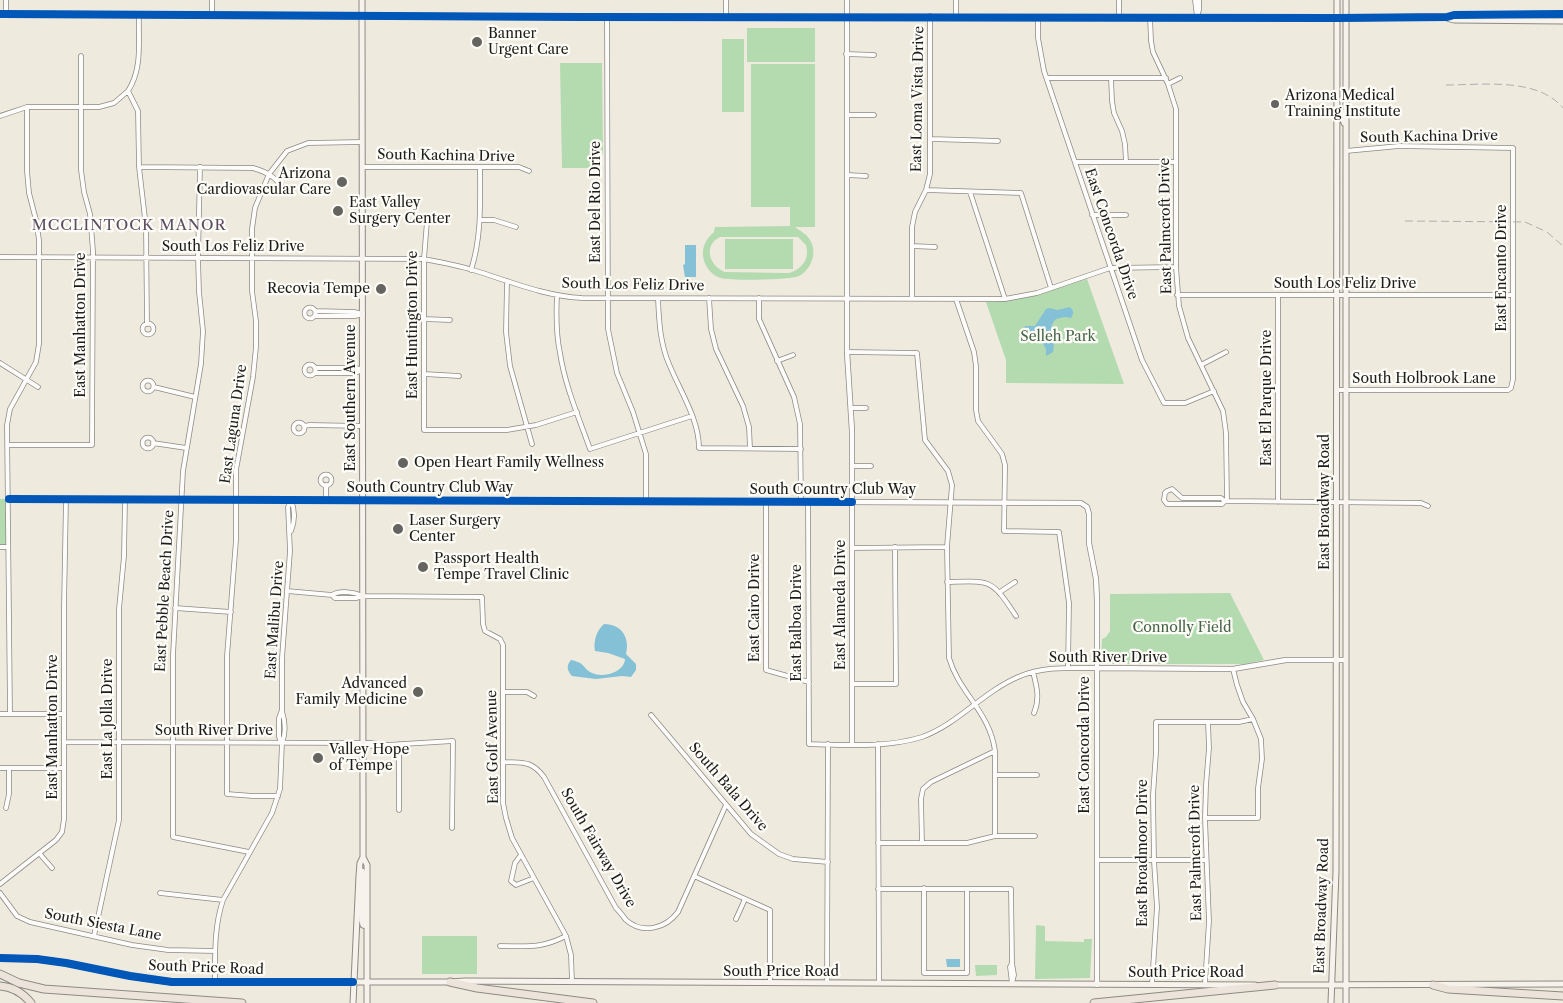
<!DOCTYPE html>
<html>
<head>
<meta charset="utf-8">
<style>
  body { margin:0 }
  canvas { display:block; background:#efeade }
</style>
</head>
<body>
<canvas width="1563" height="1003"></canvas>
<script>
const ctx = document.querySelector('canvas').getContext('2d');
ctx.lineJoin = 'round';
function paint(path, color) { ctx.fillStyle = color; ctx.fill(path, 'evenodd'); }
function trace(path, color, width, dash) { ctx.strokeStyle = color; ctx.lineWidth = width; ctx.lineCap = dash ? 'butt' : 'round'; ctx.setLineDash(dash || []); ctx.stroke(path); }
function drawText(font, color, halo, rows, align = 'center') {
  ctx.font = font + ' "Libre Caslon Text",serif'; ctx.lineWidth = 4.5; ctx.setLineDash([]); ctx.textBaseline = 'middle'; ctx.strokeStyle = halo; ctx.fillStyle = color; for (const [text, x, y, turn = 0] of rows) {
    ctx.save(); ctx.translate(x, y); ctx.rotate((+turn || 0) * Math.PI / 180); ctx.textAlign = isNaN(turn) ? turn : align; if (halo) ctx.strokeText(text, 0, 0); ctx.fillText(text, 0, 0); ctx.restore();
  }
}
paint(new Path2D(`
  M747 28H815V62H747Z
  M722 39H744V112H722Z
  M560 63H602L603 153 590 168H562Z
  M751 64H815V227H795C800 231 807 234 810 240 818 252 811 270 799 276 791 280 731 281 721 278 710 275 702 263 703 251 704 243 708 237 714 232L715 227 790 226V207H751ZM720 237H798L806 245C810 259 802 269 789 273L725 272C709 266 703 245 720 237Z
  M725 239H793V269H725Z
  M1087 279 1124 384 1006 383V360L986 302C1021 301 1053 290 1087 279Z
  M0 499H9L8 547H0Z
  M1230 593 1264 660 1245 664H1105L1101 662 1102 639 1106 637 1110 631V594Z
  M1036 925 1045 926V941L1084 942V939H1092L1090 978 1035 979Z
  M422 936H477V974H422Z
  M975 965H997V975L976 976Z`), '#b4dbb0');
paint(new Path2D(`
  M685 245H696V277H685L683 265 685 264Z
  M1070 307C1074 311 1074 313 1071 318L1065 317 1056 319C1045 330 1057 340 1053 352L1046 356V349L1041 340 1027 341 1024 339 1023 331 1025 326H1035L1046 309 1050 308 1057 310Z
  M604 624C622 624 630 638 626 654L636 664V670L631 677 622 676 596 679 572 676C567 671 566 665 571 660 586 663 582 668 592 673 603 678 624 673 625 659L608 653 595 651C593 641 597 630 604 624Z
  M946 959H960V967H947Z`), '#84c0d6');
const minor = new Path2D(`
  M726 0V16
  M956 0V16
  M1119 0V17
  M1195 0 1197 17 1199 10V0
  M6 14V0
  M139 14C138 41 143 68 128 91L138 111 139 167 146 227 147 324
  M212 15V0
  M607 16 608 329 617 373 633 412 646 454V501
  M1038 17V38L1044 71 1142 360 1164 403H1185L1214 391
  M1150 17 1151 41 1153 52 1168 84 1176 109V267L1179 306 1188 338 1223 411 1226 433 1227 501
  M846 54 874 55
  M1047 78H1166
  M1111 78 1112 101 1114 113 1122 131 1125 144 1126 162
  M1168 84 1180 78
  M847 115H874
  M0 116 27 107H99L114 103 128 91
  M931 139 998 141
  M1075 162H1176
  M139 167 253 168C267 172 278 178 285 192
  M200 167 198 258 199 292 203 331 201 364 183 471 173 655V837L249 852
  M362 167H519L529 171
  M847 175 866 176
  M926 190 1021 193 1051 288
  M970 192 1005 299
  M1092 215H1126
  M480 220H494L516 227
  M427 221 424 259V430H507L536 425 577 412
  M912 246 935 247
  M0 257 424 259C440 262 457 265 473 270 509 281 544 296 582 298L1005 299 1037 293 1110 268 1176 267
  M471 270C482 236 480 202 480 167
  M507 281 506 332 510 366 532 444
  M557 295C556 315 556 334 560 353 565 386 579 418 590 449L692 416
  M1177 295H1513
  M709 298 711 329 716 349 743 406 749 427 750 448
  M759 298V319L794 397 800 424 801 502
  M658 299C659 321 660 343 669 364 680 391 699 419 699 448L801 449
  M912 299V227L915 212 926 190 930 174V16
  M956 299 974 352 976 366V410L978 421 1002 454 1005 465 1004 531 1059 532 1069 603 1068 668
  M304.5 313a5.5 5.5 0 1 1 11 0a5.5 5.5 0 1 1-11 0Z
  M315 311 354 312 363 314
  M315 316H355L363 314
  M424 319 450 320
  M142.5 329a5.5 5.5 0 1 1 11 0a5.5 5.5 0 1 1-11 0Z
  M847 352 917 353 925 440 948 471 952 485 947 547 949 658C959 693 990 712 995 751V836
  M777 361 793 355
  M0 363 38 387
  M304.5 370a5.5 5.5 0 1 1 11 0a5.5 5.5 0 1 1-11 0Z
  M1201 365 1226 352
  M315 368H356L363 370
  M315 373H355L363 370
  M424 374 459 376
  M142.5 386a5.5 5.5 0 1 1 11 0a5.5 5.5 0 1 1-11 0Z
  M154 387 195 397
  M1337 390H1508L1511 388 1513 379V148L1399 146 1346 151
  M851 408H866
  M293.5 428a5.5 5.5 0 1 1 11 0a5.5 5.5 0 1 1-11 0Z
  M304 426 310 425 362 426
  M142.5 443a5.5 5.5 0 1 1 11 0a5.5 5.5 0 1 1-11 0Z
  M153 443 186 448
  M7 445H92L93 251 90 214 84 192 81 170V56
  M852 466H871
  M320.5 480a5.5 5.5 0 1 1 11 0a5.5 5.5 0 1 1-11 0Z
  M9 499 363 500
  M291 500C295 510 295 521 291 531
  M326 500V485
  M766 501V670L809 682
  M808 501 809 744C845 745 887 748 922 737 958 724 983 692 1018 677 1043 666 1070 668 1097 668
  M1225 501 1222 504H1167L1164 500 1165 493 1167 491 1172 489 1182 498H1221L1225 501 1421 503 1428 506
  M1278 502V295
  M0 547H8
  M852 548 947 547
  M947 582C991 581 991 578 1016 616
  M287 591 332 595 335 598H356L363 596 482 597 483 624 485 631 500 639 503 645V803L506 818 512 838 566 936 571 955 572 982
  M1000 592 1015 582
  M332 595C340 590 354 592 363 596
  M175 608 231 612
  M1033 672C1037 687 1040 699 1034 713
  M852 684H896L895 547
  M503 692H527L534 696
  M0 714H64
  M10 714 7 425 10 409 36 362 39 344V240L36 220 29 193 27 171V107
  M651 715 751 834 779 854 793 859 828 862
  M64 742 372 743 387 745
  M282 743C286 733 285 721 282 711
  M365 744C373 747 379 748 387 745L453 741 452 828
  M399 744V810
  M878 744 879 983
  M504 762C523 763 531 760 544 777L616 908C619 911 623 916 626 920 643 935 666 928 678 912L726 805
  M0 768H64
  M995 775H1037
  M278 796H253L227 794V656L236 540V470L253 377 256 347V321L252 291V229L255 208 269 174 287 151 308 143 362 142
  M6 808 9 794V768
  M1205 818H1258V788L1262 759 1261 739 1253 719 1243 702 1237 685 1233 669
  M878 843H967L995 836H1035
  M922 843 921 799 923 789 931 782 995 751
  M39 853 52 868
  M521 855 515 863 511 881 516 885 534 878
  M1097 860H1206
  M694 876 770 910V983
  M0 884 56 840 62 832 64 819V607L66 499
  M924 888V973H967V889
  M878 889H1011L1012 963 1014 975 1012 983
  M0 893 17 916 30 922 132 945 168 950 215 951
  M160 893 223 900
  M736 919 745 899
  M94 936 119 820V609L124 556 125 500
  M500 946C528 946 540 949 566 936
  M215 982C215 954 214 927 223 900L272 813 280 789 282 743 279 737V718L282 710V658L290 551 288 507 291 500
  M827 983 828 744
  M1012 983 1010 967 1012 963
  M1152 984 1157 907 1154 861 1153 795 1156 752V722H1239L1253 719
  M1205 984 1209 921 1205 818 1206 785 1209 748 1208 722`);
const tertiary = new Path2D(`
  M847 0V352L852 431V744
  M363 500 1081 503 1087 507 1089 514V543L1096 579 1097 600V985
  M1097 668 1233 669 1286 660H1345`);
const secondary = new Path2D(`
  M362 0 363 802V857L367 865V1003
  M0 14 583 17 1337 18 1447 17 1454 15 1563 14
  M1447 18 1454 20 1563 21
  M1337 108 1341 111 1344 123
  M362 871 363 878 362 921 363 925 367 926
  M0 958 37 959 66 963 130 976 172 982H450L465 981 1255 985
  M1273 985 1563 984
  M353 1003 359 876 360 863 363 857
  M1331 1003 1336 871 1337 0
  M1346 1003V0`);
const motorway = new Path2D(`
  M0 974 19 983 44 989 242 1003
  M450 982 477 988 593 1003
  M1433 985 1448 989 1563 996
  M0 986C12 987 23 993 31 1003
  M1094 1003 1275 985`);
trace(minor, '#8c8a84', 5.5);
trace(tertiary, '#8c8a84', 6);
trace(secondary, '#8c8a84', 7);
trace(motorway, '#8c8a84', 9);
trace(minor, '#fdfcfa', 4);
trace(tertiary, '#fdfcfa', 4.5);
trace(secondary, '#f7f2ec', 5);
trace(motorway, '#ece4da', 7);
trace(new Path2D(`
  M1446 85C1483 85 1537 77 1563 108
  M1405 221 1525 222 1547 232 1563 246`), '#afaead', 1, [8, 4]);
trace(new Path2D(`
  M0 14 583 17 1337 18 1447 17 1454 15 1563 14
  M9 499 852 502
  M0 958 37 959 66 963 130 976 172 982H353`), '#0057b8', 8);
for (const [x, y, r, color] of [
  [477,42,6,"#666460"],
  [1275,104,5,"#666460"],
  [342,182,6,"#666460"],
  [338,211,6,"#666460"],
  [381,289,6,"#666460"],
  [403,463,6,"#666460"],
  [398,529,6,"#666460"],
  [423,567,6,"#666460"],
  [418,692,6,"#666460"],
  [318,758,6,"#666460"]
]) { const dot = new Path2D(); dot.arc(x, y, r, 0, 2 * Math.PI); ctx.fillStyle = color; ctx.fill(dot); trace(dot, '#fdfcf7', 2); }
drawText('14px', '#1c1c1c', '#fdfcf7', [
  ["Banner",488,34],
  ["Urgent Care",488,50],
  ["Arizona Medical",1285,96],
  ["Training Institute",1285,112],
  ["Arizona",331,174,"right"],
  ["Cardiovascular Care",331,190,"right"],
  ["East Valley",349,203],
  ["Surgery Center",349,219],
  ["Recovia Tempe",370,289,"right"],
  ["Open Heart Family Wellness",414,463],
  ["Laser Surgery",409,521],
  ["Center",409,537],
  ["Passport Health",434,559],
  ["Tempe Travel Clinic",434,575],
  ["Advanced",407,684,"right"],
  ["Family Medicine",407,700,"right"],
  ["Valley Hope",329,750],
  ["of Tempe",329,766]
], 'left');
drawText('14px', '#1c1c1c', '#fdfcf7', [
  ["East Loma Vista Drive",918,99,-89],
  ["South Kachina Drive",1429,137,-1],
  ["South Kachina Drive",446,156,1],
  ["East Del Rio Drive",596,202,-90],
  ["East Palmcroft Drive",1166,226,-91],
  ["East Concorda Drive",1111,234,71],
  ["South Los Feliz Drive",233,247],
  ["East Encanto Drive",1502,268,-90],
  ["South Los Feliz Drive",1345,284],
  ["South Los Feliz Drive",633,285,1],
  ["East Manhatton Drive",81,325,-90],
  ["East Huntington Drive",413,325,-90],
  ["South Holbrook Lane",1424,379],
  ["East Southern Avenue",351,398,-90],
  ["East El Parque Drive",1267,398,-90],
  ["East Laguna Drive",234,424,-82],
  ["South Country Club Way",430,488],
  ["South Country Club Way",833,490],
  ["East Broadway Road",1325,502,-90],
  ["East Pebble Beach Drive",165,591,-87],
  ["East Alameda Drive",841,605,-90],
  ["East Cairo Drive",755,608,-90],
  ["East Malibu Drive",275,620,-86],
  ["East Balboa Drive",797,623,-90],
  ["South River Drive",1108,658],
  ["East La Jolla Drive",108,719,-90],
  ["East Manhatton Drive",53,727,-90],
  ["South River Drive",214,731],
  ["East Concorda Drive",1085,745,-90],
  ["East Golf Avenue",493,747,-91],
  ["South Bala Drive",728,787,49],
  ["South Fairway Drive",598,848,60],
  ["East Broadmoor Drive",1143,853,-90],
  ["East Palmcroft Drive",1196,853,-91],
  ["East Broadway Road",1322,906,-88],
  ["South Siesta Lane",103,925,11],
  ["South Price Road",206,968,2],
  ["South Price Road",781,972],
  ["South Price Road",1186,973]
]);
drawText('14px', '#456348', '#fdfcf7', [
  ["Selleh Park",1058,337],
  ["Connolly Field",1182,628]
]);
ctx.letterSpacing = '1px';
drawText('15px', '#5d4e62', '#fdfcf7', [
  ["MCCLINTOCK MANOR",129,226]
]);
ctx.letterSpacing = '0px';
</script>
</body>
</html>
